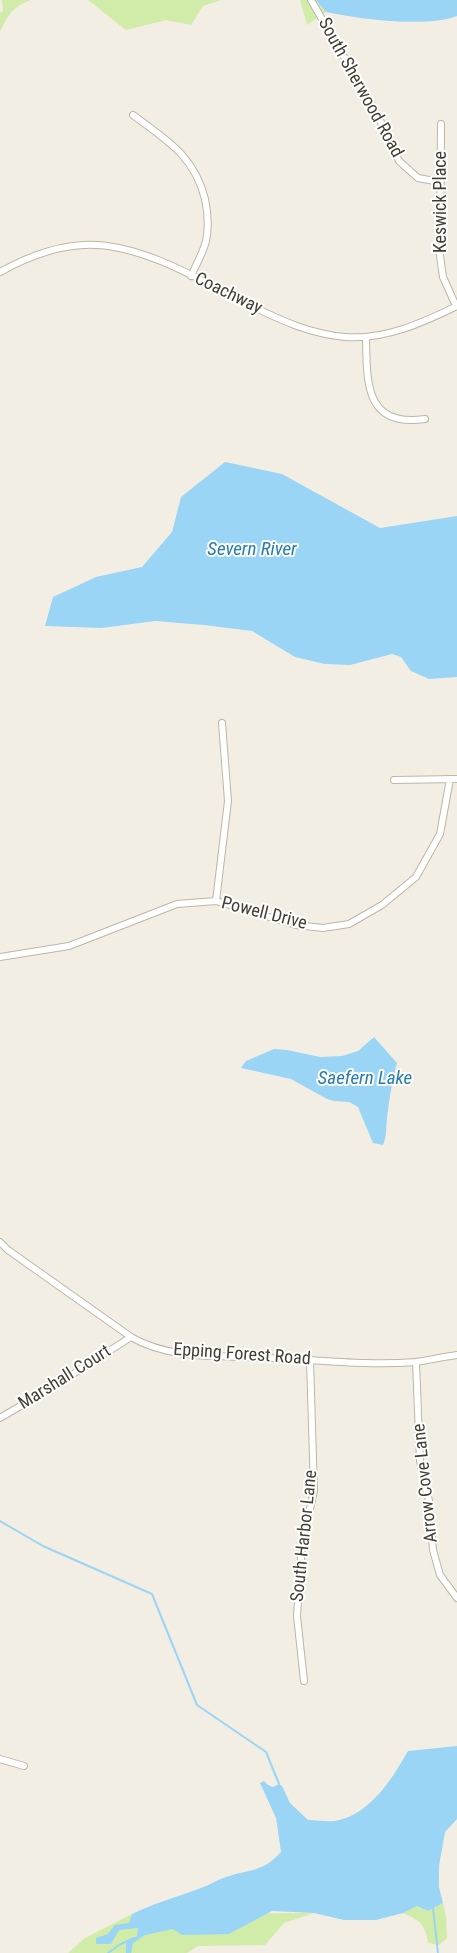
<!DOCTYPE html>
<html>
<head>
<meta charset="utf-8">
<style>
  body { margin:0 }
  canvas { display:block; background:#f3eee4 }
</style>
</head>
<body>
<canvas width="457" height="1953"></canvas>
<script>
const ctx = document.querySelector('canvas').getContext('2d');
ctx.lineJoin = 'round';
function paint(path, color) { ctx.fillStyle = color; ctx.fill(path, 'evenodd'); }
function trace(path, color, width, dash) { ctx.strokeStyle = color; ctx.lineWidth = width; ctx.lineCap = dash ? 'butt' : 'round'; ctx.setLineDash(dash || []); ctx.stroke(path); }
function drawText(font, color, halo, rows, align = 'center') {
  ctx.font = font + ' "Roboto Condensed",sans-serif'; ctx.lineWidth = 4; ctx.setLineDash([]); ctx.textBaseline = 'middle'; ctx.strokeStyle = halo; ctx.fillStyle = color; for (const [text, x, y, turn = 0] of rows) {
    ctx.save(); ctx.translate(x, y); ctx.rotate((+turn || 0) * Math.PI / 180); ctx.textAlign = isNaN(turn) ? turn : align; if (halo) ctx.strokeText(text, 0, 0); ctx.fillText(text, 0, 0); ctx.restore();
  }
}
paint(new Path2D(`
  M2 0H31C12 7 8 15 0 32V13L3 11Z
  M88 0H221L203 6 191 25 166 20 126 30Z
  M300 0H316L326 12 307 25Z
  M443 1903 446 1916 447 1938 439 1945 428 1943C425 1924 421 1921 403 1913L417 1906 428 1911Z
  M314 1913 284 1923 265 1945 198 1946 187 1953H68L85 1938 132 1914Z`), '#d1eba9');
paint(new Path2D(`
  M316 0H457V16C425 28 360 19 326 12Z
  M225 462 282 474 380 528 457 516V677L429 679 411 671 401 657 392 654 350 665 325 664 295 657 252 631 204 625 155 621 102 628 45 626 53 597 96 577 142 567 172 532 181 497Z
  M374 1037 397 1063C392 1081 389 1100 387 1118 386 1128 387 1136 383 1145L373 1143 358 1107 349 1102 334 1101 327 1099 291 1079 241 1068 246 1061 274 1049 287 1050 320 1057 342 1056 358 1051Z
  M457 1746V1819L445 1832 439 1866V1887L443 1903 428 1911 417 1906 403 1913 376 1920H344L314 1913 272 1911 229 1934 182 1935 173 1929 145 1935 133 1943 131 1953H126V1943L137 1936 138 1928 119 1930 111 1944H96V1938L108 1934 115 1925 129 1923 132 1914C155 1903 177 1897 201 1888 210 1885 217 1880 226 1877 249 1869 262 1873 281 1852L276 1818 260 1783 264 1781 268 1785 273 1787 279 1784 282 1786 290 1803 308 1820C317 1820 327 1822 335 1821 370 1815 392 1779 408 1751Z`), '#9ad5f5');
trace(new Path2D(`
  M0 1521 43 1546 152 1594 197 1705 266 1752 279 1784
  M433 1908 438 1953
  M108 1953 119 1945 134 1938`), '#9ad5f5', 2);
const street = new Path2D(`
  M311 0 378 116 399 161 418 178 440 182
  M133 115C166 140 194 155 205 199 208 213 209 227 206 241 203 253 196 265 191 276
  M441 124 440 256 443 277 456 306
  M0 272C29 256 64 243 97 245 150 248 205 283 252 306 282 321 311 334 345 337 385 340 422 323 457 306
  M366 337C367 381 364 428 425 419
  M394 780 457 779
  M216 901 228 801 222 723
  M0 957 69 946 177 904 216 901 296 925 323 928 349 924 382 905 416 877 440 834 450 779
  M0 1242 8 1250 131 1337C172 1361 225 1355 271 1358 319 1360 368 1366 416 1362 429 1360 443 1357 457 1355
  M416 1362 420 1461 429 1501 433 1550 440 1575 457 1598
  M0 1418 48 1390 131 1337
  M304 1681 297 1616 302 1544 314 1491 310 1360
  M0 1759 24 1766`);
trace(street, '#bfb5a6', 8);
trace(street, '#fff', 6);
drawText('18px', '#463d33', '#fff', [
  ["South Sherwood Road",360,88,61],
  ["Keswick Place",441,202,-90],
  ["Coachway",228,294,26],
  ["Powell Drive",264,914,14],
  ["Epping Forest Road",242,1355,4],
  ["Marshall Court",65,1378,-32],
  ["Arrow Cove Lane",426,1483,-96],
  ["South Harbor Lane",305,1536,-84]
]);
drawText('italic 19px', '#247cb1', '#fff', [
  ["Severn River",252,550],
  ["Saefern Lake",365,1079]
]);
</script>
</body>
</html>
